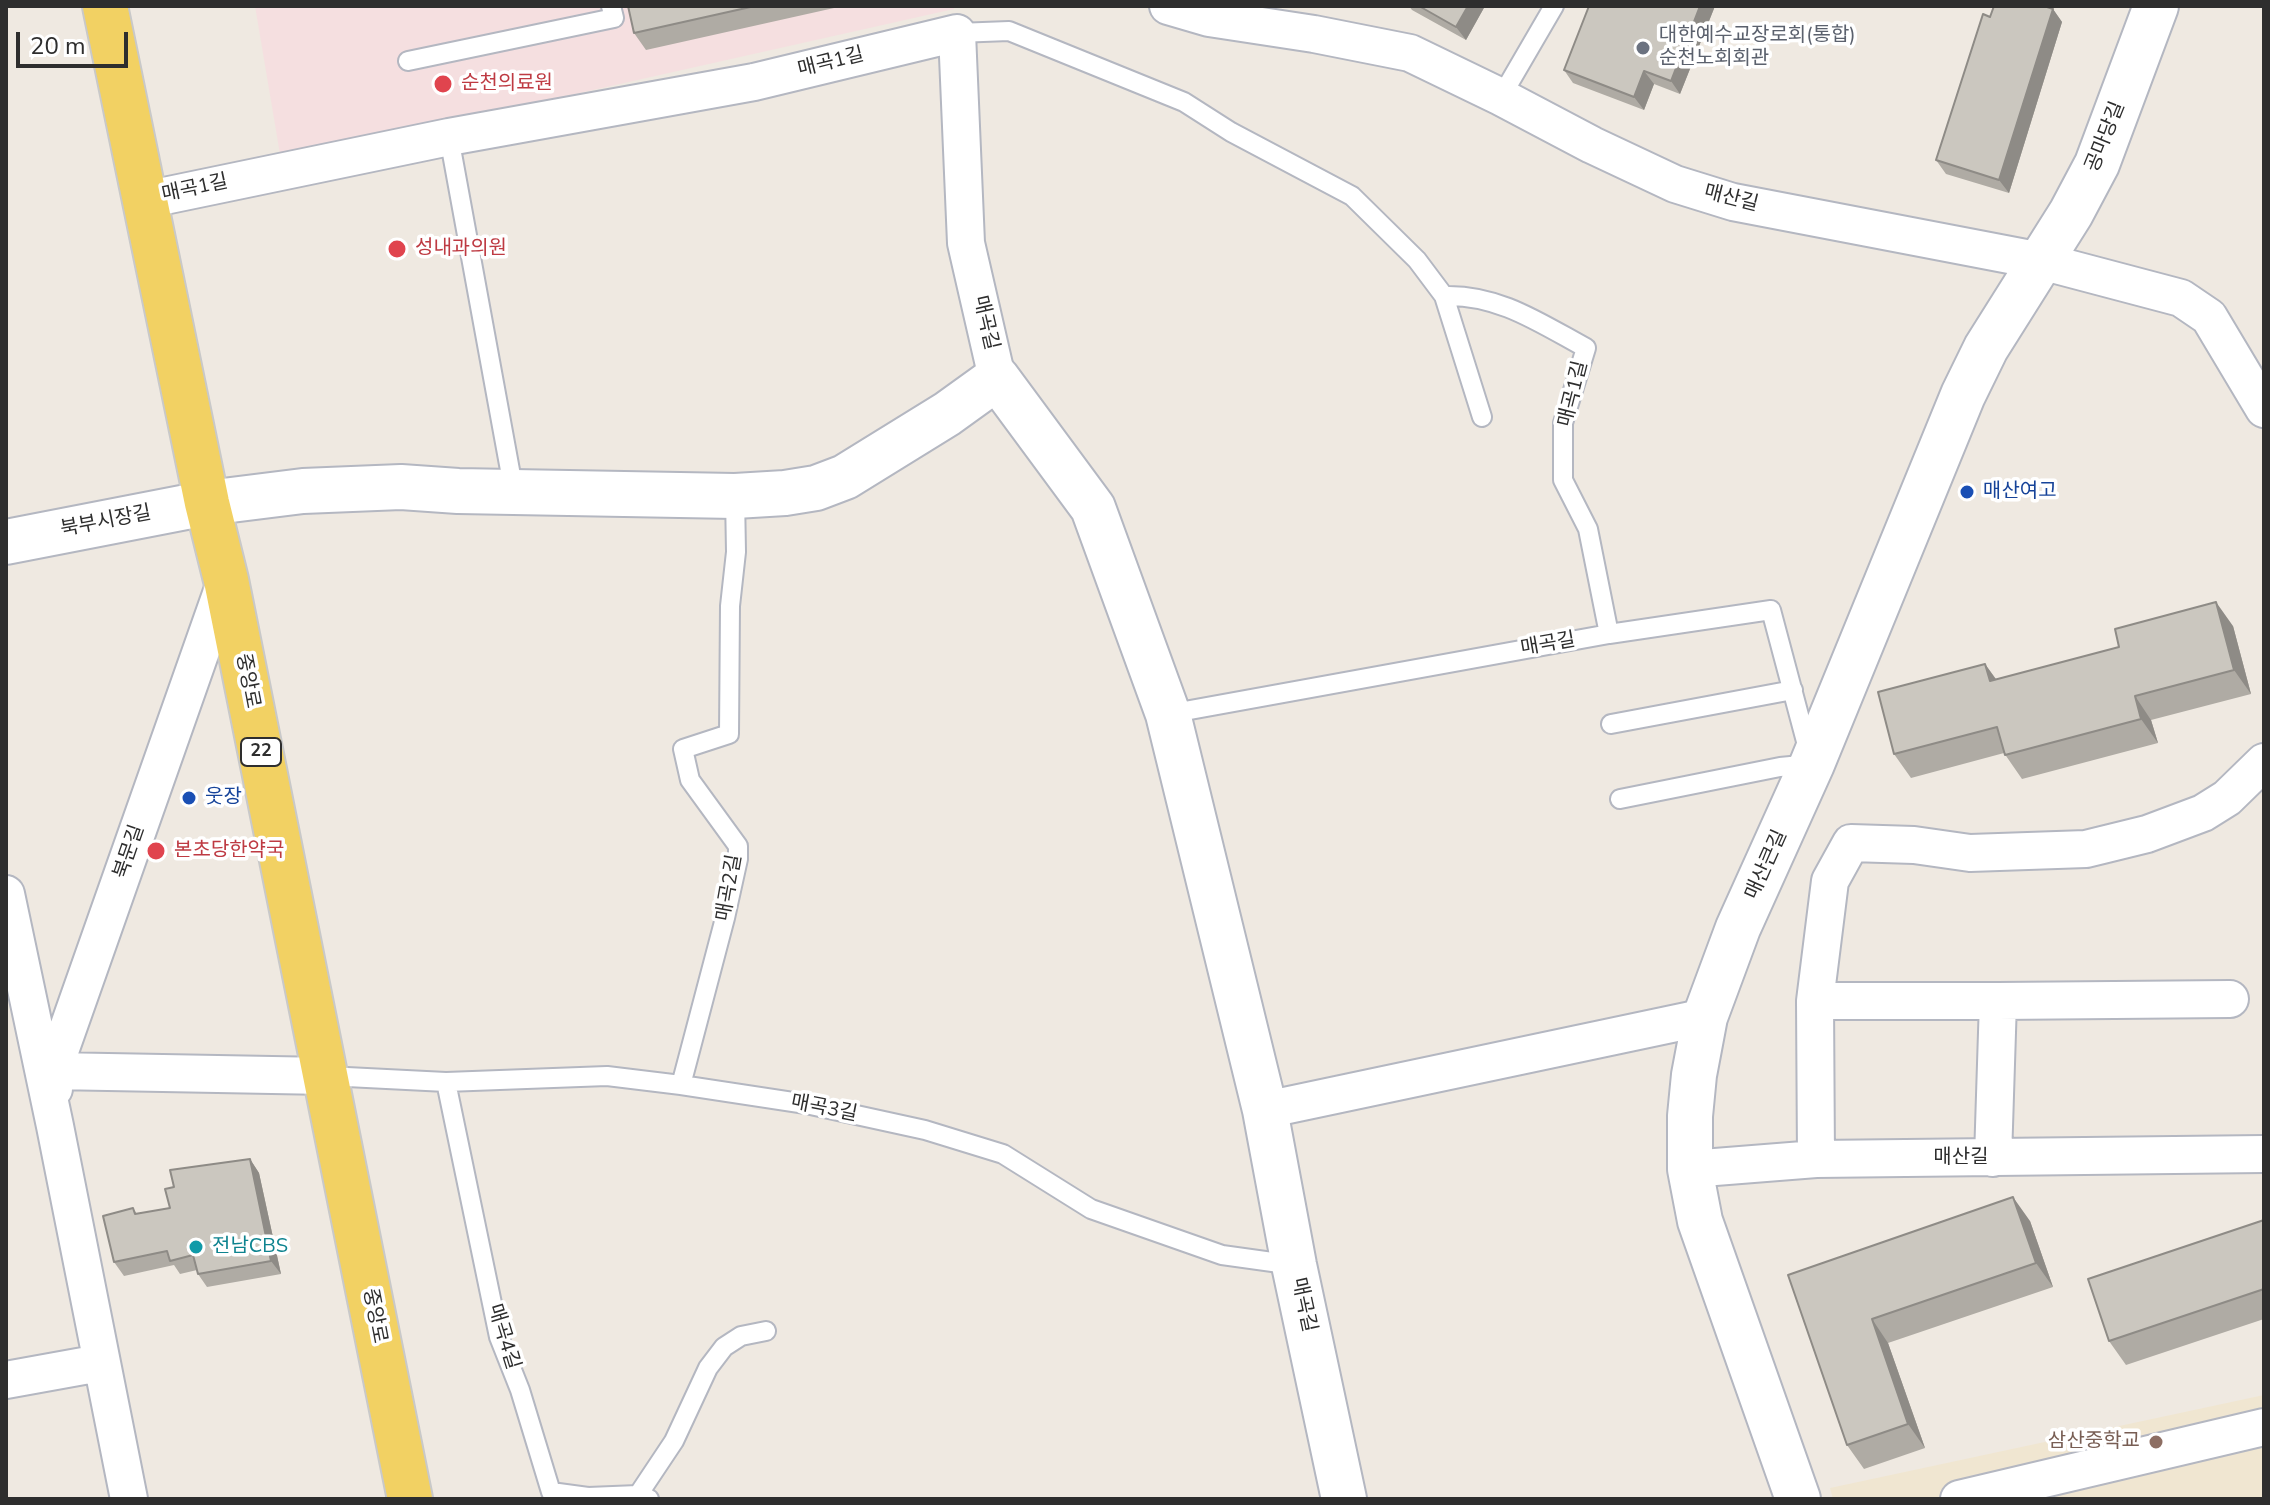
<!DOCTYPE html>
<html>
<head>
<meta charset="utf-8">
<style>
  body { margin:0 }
  #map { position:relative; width:2270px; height:1505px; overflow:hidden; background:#efe9e1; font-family:"Nunito Sans",sans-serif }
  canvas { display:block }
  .frame { position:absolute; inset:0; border:8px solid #2e2e2e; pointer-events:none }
  .scale { position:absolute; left:16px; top:32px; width:112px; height:36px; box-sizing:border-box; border:4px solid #2e2e2e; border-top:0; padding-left:10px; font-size:24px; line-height:28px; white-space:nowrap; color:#2e2e2e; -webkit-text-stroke:6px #fff; paint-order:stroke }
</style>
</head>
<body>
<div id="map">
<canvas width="2270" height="1505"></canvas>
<div class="frame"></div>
<div class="scale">20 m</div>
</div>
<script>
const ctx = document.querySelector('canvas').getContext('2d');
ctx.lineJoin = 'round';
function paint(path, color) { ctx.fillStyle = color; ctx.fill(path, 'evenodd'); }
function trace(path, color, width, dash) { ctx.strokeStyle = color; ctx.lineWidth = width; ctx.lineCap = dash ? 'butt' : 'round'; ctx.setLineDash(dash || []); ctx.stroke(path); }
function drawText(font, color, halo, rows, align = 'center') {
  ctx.font = font + ' "Nunito Sans","Noto Sans KR",sans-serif'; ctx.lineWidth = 7; ctx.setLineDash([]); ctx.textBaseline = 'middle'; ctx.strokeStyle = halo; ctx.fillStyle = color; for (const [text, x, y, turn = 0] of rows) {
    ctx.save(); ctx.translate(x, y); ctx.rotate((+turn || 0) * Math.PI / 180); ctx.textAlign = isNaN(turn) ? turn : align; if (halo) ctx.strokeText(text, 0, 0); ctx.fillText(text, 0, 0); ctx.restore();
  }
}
paint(new Path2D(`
  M2264 1395V1499H1833L1830 1488Z`), '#f0e6d1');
paint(new Path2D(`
  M255 6H954V9L281 160Z`), '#f5dfe0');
const lane = new Path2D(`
  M957 33 1009 31 1184 102 1231 132 1352 196 1417 260 1444 296 1482 417
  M408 61 614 18 611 6
  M1501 97 1554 6
  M449 137 514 492
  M1444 296C1498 294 1540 323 1586 348L1563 423V480L1588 529 1609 634
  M1168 714 1609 634 1771 610 1812 764 1780 767 1620 799
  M1611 724 1793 690
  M327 1076 446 1082 607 1076 681 1085 806 1104 925 1130 1003 1154 1091 1209 1222 1255 1294 1265
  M446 1082 499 1337 520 1390 551 1492 588 1497 638 1495 649 1499
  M681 1085 725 918 738 859V846L690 780 683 749 729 734 730 606 736 552 735 496
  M638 1495 674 1441 708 1368 724 1347 741 1336 766 1331`);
const street = new Path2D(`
  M1168 6 1209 18 1314 34 1410 53 1501 97 1592 145 1675 184 1733 202 2041 261 2181 298 2209 317 2264 409
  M145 200 449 137 754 82 957 33 966 243 997 378
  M6 894 55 1126 129 1499
  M1815 1001H1998L2230 999
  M53 1071 327 1076
  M54 1089 53 1071 226 580
  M1265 1110 1705 1017
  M1993 1158 1998 1001
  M1816 1159 1815 1001 1830 881 1851 843 1914 845 1970 853 2086 849 2147 834 2203 813 2227 798 2264 762
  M1690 1169 1816 1159 2264 1154
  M6 1380 100 1363
  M1959 1499 2264 1427`);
const secondary = new Path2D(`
  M6 542 207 503 303 491 401 487 458 491 735 496 785 493 816 488 845 477 947 414 997 378 1093 508 1168 714 1265 1110 1294 1265 1344 1499
  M1798 1499 1700 1221 1690 1169V1116L1694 1075 1705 1017 1738 928 1812 764 1963 395 1986 348 2071 213 2097 164 2156 6`);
const primary = new Path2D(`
  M105 6 207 503 226 580 410 1499`);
trace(lane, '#b4b7c1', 22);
trace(street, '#b4b7c1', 40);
trace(secondary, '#b4b7c1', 48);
trace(primary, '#c9c9c9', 48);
trace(lane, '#fff', 18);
trace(street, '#fff', 36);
trace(secondary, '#fff', 44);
trace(primary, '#f2d163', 44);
paint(new Path2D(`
  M628 6H843L646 50 634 33Z
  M1409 6H1485L1466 40 1412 10Z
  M1589 6H1715L1680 94 1654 84 1644 110 1573 83 1564 70Z
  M1994 6H2053L2052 8 2062 22 2009 193 1946 174 1936 160Z
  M2233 626 2251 694 2151 720 2158 743 2022 779 2004 753 1911 778 1894 754 1985 664 1996 679Z
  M250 1159 259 1173 281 1274 207 1287 198 1274 197 1270 180 1274 174 1265 124 1276 114 1262 133 1208 137 1214 170 1208 174 1187Z
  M2264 1220V1319L2126 1365 2109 1341Z
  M2030 1221 2053 1287 1888 1343 1925 1448 1864 1469 1847 1445 1788 1275Z`), '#afaba4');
paint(new Path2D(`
  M1468 6H1485L1466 40 1456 27Z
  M1700 6H1715L1680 94 1671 81Z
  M2053 9 2062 22 2009 193 1999 180Z
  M1644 71 1654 84 1644 110 1634 97Z
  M2216 602 2233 626 2251 694 2234 670Z
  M1985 664 2002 688 1990 681Z
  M2135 696 2151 720 2158 743 2141 719Z
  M250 1159 259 1173 281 1274 271 1261Z
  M2013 1197 2030 1221 2053 1287 2036 1263Z
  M1872 1319 1888 1343 1925 1448 1908 1424Z`), '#8e8b86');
const building = new Path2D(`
  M628 6H755L634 33Z
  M1419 6H1468L1456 27Z
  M1589 6H1700L1671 81 1644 71 1634 97 1564 70Z
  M1994 6H2044L2053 9 1999 180 1936 160 1983 14 1990 17Z
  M2216 602 2234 670 2135 696 2141 719 2005 755 1997 727 1894 754 1878 692 1985 664 1990 681 2119 647 2115 629Z
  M250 1159 271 1261 198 1274 193 1255 170 1261 167 1251 114 1262 103 1216 133 1208 135 1214 170 1208 165 1189 174 1187 170 1170Z
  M2013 1197 2036 1263 1872 1319 1908 1424 1847 1445 1788 1275Z
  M2264 1220V1289L2109 1341 2088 1279Z`);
paint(building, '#cbc7bf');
trace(building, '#8e8b86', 2);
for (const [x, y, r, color] of [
  [1643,48,8,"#6b7280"],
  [443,84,10,"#e0444e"],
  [397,249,10,"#e0444e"],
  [1967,492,8,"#1a4fb4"],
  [189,798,8,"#1a4fb4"],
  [156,851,10,"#e0444e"],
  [196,1247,8,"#0f9aa8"],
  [2156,1442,8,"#8d6e63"]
]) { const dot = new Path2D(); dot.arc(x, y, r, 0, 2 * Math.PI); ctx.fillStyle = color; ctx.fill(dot); trace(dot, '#fff', 3); }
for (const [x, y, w] of [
  [261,752,40]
]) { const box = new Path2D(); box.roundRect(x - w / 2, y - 14, w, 28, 6); ctx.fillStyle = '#fff'; ctx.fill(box); trace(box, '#2e2e2e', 2); }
drawText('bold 18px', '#2e2e2e', null, [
  ["22",261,752]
]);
drawText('20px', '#5b616d', '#fff', [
  ["대한예수교장로회(통합)",1659,36],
  ["순천노회회관",1659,59]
], 'left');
drawText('20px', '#2e2e2e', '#fff', [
  ["매곡1길",831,63,-14],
  ["공마당길",2106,137,-68],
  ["매곡1길",195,189,-12],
  ["매산길",1731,199,14],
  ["매곡길",985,323,77],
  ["매곡1길",1574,394,-76],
  ["북부시장길",106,522,-11],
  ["매곡길",1548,645,-10],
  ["중앙로",247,681,79],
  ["북문길",130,852,-71],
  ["매산큰길",1767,865,-66],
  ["매곡2길",730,888,-80],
  ["매곡3길",824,1109,11],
  ["매산길",1961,1158],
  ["매곡길",1303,1305,78],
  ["중앙로",374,1316,79],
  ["매곡4길",503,1337,73]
]);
drawText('20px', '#be3a42', '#fff', [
  ["순천의료원",461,84],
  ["성내과의원",415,249],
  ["본초당한약국",174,851]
], 'left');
drawText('20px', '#164399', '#fff', [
  ["매산여고",1983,492],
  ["웃장",205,798]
], 'left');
drawText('20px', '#0d838f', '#fff', [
  ["전남CBS",212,1247]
], 'left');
drawText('20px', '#785e54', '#fff', [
  ["삼산중학교",2140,1442]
], 'right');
</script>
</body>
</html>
